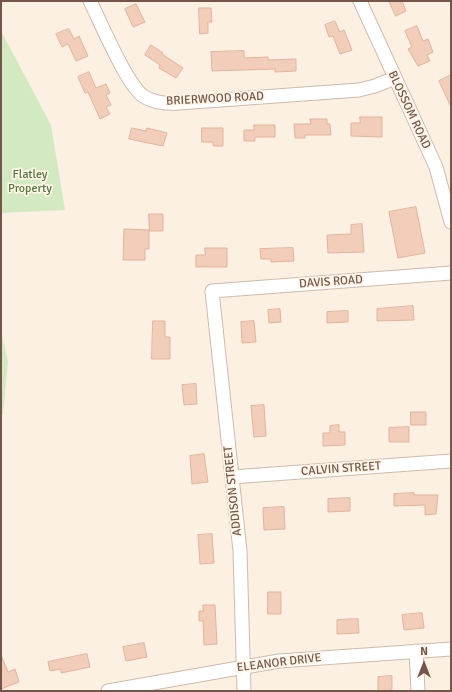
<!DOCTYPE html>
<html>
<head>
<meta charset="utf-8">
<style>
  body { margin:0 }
  #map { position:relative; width:452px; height:692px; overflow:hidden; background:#fcf0e2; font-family:Signika,sans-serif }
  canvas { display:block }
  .frame { position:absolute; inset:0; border:2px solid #735649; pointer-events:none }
  .north { position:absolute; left:404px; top:644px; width:40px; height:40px; -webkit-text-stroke:3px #fff5e7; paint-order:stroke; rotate:0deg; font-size:11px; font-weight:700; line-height:16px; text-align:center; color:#735649 }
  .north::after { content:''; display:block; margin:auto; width:14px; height:18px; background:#735649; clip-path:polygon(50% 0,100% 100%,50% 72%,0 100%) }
</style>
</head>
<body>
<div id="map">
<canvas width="452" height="692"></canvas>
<div class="frame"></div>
<div class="north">N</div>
</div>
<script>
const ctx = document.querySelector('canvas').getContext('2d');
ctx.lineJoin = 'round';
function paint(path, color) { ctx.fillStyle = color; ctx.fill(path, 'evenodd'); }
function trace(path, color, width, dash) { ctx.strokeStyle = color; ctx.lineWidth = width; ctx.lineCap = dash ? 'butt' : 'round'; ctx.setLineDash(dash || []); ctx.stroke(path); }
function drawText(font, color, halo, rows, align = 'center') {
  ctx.font = font + ' Signika,sans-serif'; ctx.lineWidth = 3.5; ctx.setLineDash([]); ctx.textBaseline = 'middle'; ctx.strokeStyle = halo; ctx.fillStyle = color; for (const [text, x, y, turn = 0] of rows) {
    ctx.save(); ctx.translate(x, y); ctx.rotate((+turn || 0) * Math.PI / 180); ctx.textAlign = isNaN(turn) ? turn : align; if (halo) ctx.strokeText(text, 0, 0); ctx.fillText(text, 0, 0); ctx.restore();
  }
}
paint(new Path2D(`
  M1 31 51 125 65 210 1 213Z
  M1 331 8 362 3 414 1 417Z`), '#d3e9c1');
const building = new Path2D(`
  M389 1H402L406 11 396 16Z
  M136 4 145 22 133 27 125 9Z
  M199 8H211L212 22H208V33L200 34Z
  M335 21 340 32 344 30 352 50 340 54 333 36 329 37 325 25Z
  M417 26 423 41 428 39 433 52 427 55 430 61 418 66 408 49 412 47 405 31Z
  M69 29 74 39 79 36 88 56 76 61 68 44 62 47 56 34Z
  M151 45 163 53 162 54 183 68 176 78 159 68 160 65 145 55Z
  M244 51V58L268 57V60L296 59V71L275 72V69L212 71 211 52Z
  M89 72 96 88 106 84 110 93 106 95 111 105 106 107 110 114 100 119 88 92 85 93 78 77Z
  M451 75V107L439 81Z
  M360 117H382V137L351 136V123H360Z
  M310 119H327V124H330L331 135H305V138H295L294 124H311Z
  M254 125H275V137H255V141H244V130H254Z
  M132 128 146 131 147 128 167 133 163 146 129 139Z
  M202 128H223V146H213V142H202Z
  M416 207 425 253 398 258 389 212Z
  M149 214H163V231H149V249H145V260H123L124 229 149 230Z
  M362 224 364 252 328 253 327 235 351 234V225Z
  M205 248H227V267H196V255H205Z
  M293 248 294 261 271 262V259H261L260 249Z
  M413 306 414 320 377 321V309Z
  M280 309 281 322 269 323 268 310Z
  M348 311V322L327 323V312Z
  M153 321H165V337H170V359H152Z
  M254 321 256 342 242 343 241 322Z
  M196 384 197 404 184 405 182 385Z
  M264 405 266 436 254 437 251 406Z
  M411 412H426V425H411Z
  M339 425V432H345V445L323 446V433H330V426Z
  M409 427V442H389V428Z
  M204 454 208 482 192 484 190 456Z
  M414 493V495H438L436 514 425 515V505L394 506V494Z
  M350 498V511L328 512V499Z
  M284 507 285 529 264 530 263 508Z
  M212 534 214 563 200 564 198 535Z
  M268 592H281V614H268Z
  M203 605H215L217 644 204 645 203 621H199V611H203Z
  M422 613 424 628 404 630 402 615Z
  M358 619 359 633 337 634V620Z
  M144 643 147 657 126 661 123 647Z
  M87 654 90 667 61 673V669L50 671 48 662Z
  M1 655 8 672 15 669 19 682 1 689Z
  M392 676V689H390V691H378V677Z`);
paint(building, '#f1cdba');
trace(building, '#e3b39a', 1);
const minor = new Path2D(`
  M90 1C101 23 126 83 143 96 154 103 167 104 179 103L359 90 375 86 395 78
  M360 1 436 167 451 222
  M232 477 451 461
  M416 651 418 691
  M108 691 279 661 451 649
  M244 691 240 551 212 291 451 273`);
trace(minor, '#cfbaac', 15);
trace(minor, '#fff', 13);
drawText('12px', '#735649', '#fff5e7', [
  ["BRIERWOOD ROAD",215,99,-3],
  ["BLOSSOM ROAD",409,110,65],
  ["DAVIS ROAD",331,282,-4],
  ["CALVIN STREET",341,469,-4],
  ["ADDISON STREET",233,491,-96],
  ["ELEANOR DRIVE",279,663,-7]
]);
drawText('12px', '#547841', '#fff5e7', [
  ["Flatley",30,175],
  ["Property",30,189]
]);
</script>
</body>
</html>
